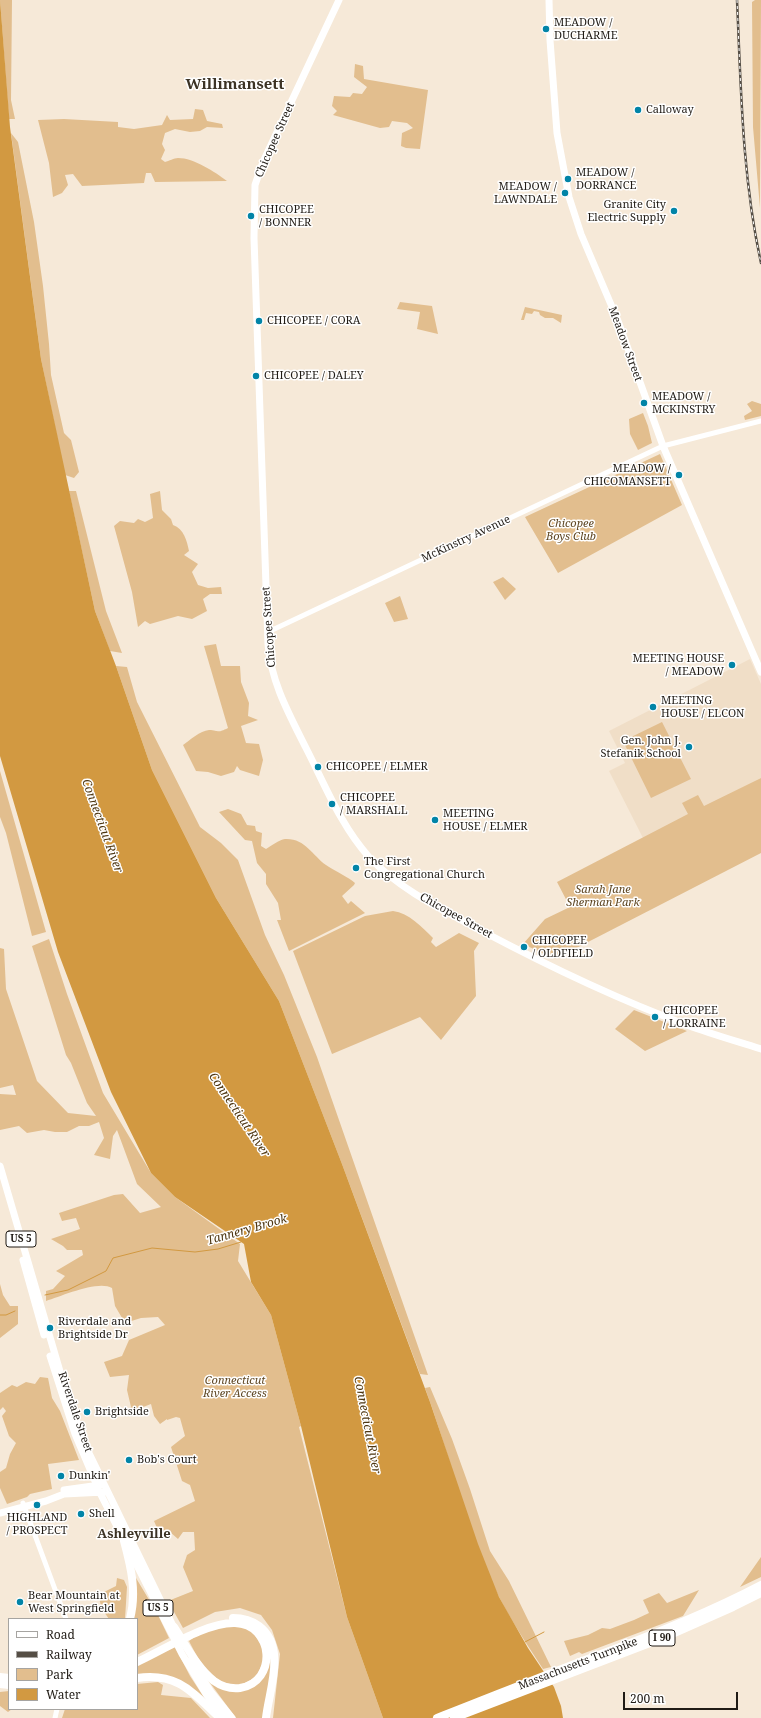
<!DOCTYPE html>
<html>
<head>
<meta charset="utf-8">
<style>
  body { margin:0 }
  #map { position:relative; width:761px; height:1718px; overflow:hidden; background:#f6e9d8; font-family:"Noto Serif",serif }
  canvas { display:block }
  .legend { position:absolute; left:8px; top:1618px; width:130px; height:92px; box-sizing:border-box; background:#fff; border:1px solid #a6a4a1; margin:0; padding:5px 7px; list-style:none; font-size:12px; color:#201b15 }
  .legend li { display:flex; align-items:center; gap:8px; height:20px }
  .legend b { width:20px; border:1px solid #a6a4a1 }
  .scale { position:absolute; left:623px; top:1692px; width:115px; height:18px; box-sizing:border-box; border:2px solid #201b15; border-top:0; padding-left:5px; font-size:12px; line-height:14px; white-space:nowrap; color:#201b15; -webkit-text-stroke:3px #fff; paint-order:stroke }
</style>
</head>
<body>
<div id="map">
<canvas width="761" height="1718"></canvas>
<ul class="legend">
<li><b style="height:5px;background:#fff"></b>Road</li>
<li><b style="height:5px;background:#554e45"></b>Railway</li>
<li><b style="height:11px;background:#e2be8e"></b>Park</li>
<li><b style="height:11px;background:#d29941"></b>Water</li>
</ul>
<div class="scale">200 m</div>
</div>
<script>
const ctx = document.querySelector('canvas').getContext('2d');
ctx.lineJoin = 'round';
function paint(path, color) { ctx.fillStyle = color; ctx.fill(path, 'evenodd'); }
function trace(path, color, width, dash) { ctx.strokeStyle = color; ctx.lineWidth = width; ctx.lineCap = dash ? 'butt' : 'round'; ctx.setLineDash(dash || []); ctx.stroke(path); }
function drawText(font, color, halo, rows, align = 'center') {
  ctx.font = font + ' "Noto Serif",serif'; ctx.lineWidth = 3; ctx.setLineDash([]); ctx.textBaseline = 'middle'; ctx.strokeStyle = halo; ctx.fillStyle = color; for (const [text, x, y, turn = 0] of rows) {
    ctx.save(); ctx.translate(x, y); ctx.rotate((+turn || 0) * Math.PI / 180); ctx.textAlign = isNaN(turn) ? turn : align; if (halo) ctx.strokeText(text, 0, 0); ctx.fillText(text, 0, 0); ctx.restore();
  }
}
paint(new Path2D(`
  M750 659 761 684V778L643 838 609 771 625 763 609 731Z`), '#f0dec7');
paint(new Path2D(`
  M0 0H12L11 100 15 119H9Z
  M755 0H761L760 208 753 127 752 2Z
  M355 64 363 66 364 79 428 90 420 149 406 148 401 146 402 133 413 128 407 123 392 121 389 127 380 128 333 115 337 111 332 106 334 96 350 97 353 93 362 94 367 87 354 77Z
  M195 109 203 110 207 121 222 124 223 128 207 127 200 131 190 132 175 129 165 133 162 144 165 150 161 159 165 162C169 161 174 158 178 158 194 158 215 172 227 181L155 182 151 173H146L144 183 82 186 73 174 65 175 68 185 62 193 53 197 49 163 38 120 64 119 118 122V127L134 129 162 125 167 115 170 120 193 119Z
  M11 133 18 142 34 222 43 286 49 344 51 375 64 433 71 440 79 472 74 478 65 475 41 359Z
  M400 302 432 306 438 334 417 329 420 312 397 309Z
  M525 307 562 315 561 323 553 318H545L540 315 539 312 534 311 532 314 526 313 524 320H521Z
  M752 401 761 404V416L745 420 744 416 752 411 747 404Z
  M643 413 648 426 652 443 638 450 630 434 629 419Z
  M660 454 682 505 558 573 525 517Z
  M69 491H76L106 611 122 653 110 651 95 611Z
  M160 491 162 510 171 519 173 525C184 529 187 541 189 551L184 555 198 564 192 572 198 585 208 588 221 587 222 594H210L203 599 207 611 192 619 178 616 150 624 145 621 138 627 132 592 114 526 120 521 134 523 138 519 145 522 153 518 150 494Z
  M503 577 516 589 505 600 493 582Z
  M400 596 408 619 394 622 385 603Z
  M216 644 221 666H240L241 682 249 703 248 716 258 720 241 726 246 743 259 744 263 760 259 776 240 770 237 766 234 772 221 776 208 772 196 771 183 745C190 740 200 731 209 730 219 730 216 734 228 728L204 646Z
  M116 666 127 667 137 702 200 827 221 843 238 860 265 935 284 975 317 1057 428 1375 420 1374 342 1164 279 1001 216 898 152 770Z
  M662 722 691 779 651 798 623 741Z
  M0 771 46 932 32 936 6 833 0 817Z
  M761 778V853L555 959 523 944 545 919 570 907 557 882 688 814 682 803 698 795 704 806Z
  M228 809 241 814 247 825 255 826 256 831 262 833 261 846 266 849C271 846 279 840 285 839 305 838 312 855 326 865 333 870 350 878 355 883L354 885 342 896 348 904 351 901 365 913 289 951 277 920H281L278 903 266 884V874L257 863 252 841 245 840 219 812Z
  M393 911C409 913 422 927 433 938L431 942 436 947 459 933 479 943 474 951 476 996 441 1040 420 1017 332 1054 293 951 365 916Z
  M49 939 67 994 103 1093 151 1173 175 1197 240 1244 238 1261 271 1315 301 1426 299 1427 347 1617 383 1718H273L280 1654 272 1630 261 1615 240 1608 215 1612 183 1628 168 1601 193 1591 183 1567 187 1555 195 1550 194 1532H183L178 1539 170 1532 160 1535 154 1521 195 1501 190 1485 182 1481 171 1447 185 1436 180 1418 176 1417 167 1420V1419L160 1424 154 1416 151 1404 130 1412 129 1408 131 1407 127 1390 129 1375 110 1377 104 1362 122 1356 129 1340 165 1325 158 1317 141 1318 125 1323 115 1306 112 1288C98 1280 62 1296 46 1301V1291L53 1289 65 1276 56 1271 83 1255 82 1250H67L63 1246 51 1239 80 1229 76 1218 62 1221 59 1213 114 1195 123 1194 140 1213 161 1207 137 1184 117 1130 113 1136 110 1159 94 1155 104 1138 99 1122 89 1126H79L67 1132H55L44 1130 27 1133 19 1126 0 1130V1094L16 1095 13 1085 0 1088V948L4 949 6 989 37 1081 68 1113 96 1116 87 1103 71 1063 66 1055 32 946Z
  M634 1010 687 1031 645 1051 615 1029Z
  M0 1284 3 1295 10 1306H18V1324L0 1338Z
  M40 1377 48 1378 52 1398 60 1411 79 1460 48 1464 52 1489 30 1494 27 1497 7 1504 0 1488V1472L6 1468 10 1454 16 1443 9 1436 2 1416 6 1411 3 1407 0 1410V1393L12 1385 17 1387 26 1382 35 1384Z
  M430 1387 452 1439 470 1489 490 1551 509 1581 551 1667 543 1669C528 1646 512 1622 499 1597 468 1532 450 1456 425 1388Z
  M761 1557V1577L740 1587Z
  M117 1578 124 1580 127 1587 125 1619H109L102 1609 98 1595 116 1586Z
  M136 1578 157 1613 169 1638 137 1655V1619H132Z
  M699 1590 683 1616 582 1654 579 1652 570 1656 564 1641 588 1635 602 1628 610 1629 634 1620 649 1613 643 1600 659 1593 667 1603Z
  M220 1626C252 1627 251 1626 266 1655L256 1678C250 1680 244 1684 238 1685 215 1690 197 1657 189 1641L196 1636Z
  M175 1647 190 1676 209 1705C182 1680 176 1672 137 1675V1665Z
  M270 1654 271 1670 263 1718H236L202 1672 210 1680 250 1688Z
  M158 1682 163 1685 161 1695 191 1698 210 1718H62L65 1709H137V1684Z
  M9 1691V1709H12L8 1712 0 1706V1692Z`), '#e2be8e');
paint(new Path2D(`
  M0 0 10 127 41 359 95 611 116 666 152 770 216 898 279 1001 342 1164 430 1402 478 1544 499 1597 528 1648 554 1687 561 1706 563 1718H383L347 1617 301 1426 271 1315 251 1282 244 1244 175 1197 151 1173 111 1092 58 952 0 756Z`), '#d29941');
trace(new Path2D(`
  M45 1295 68 1290 106 1271 113 1258 152 1248 195 1252 218 1249 241 1242
  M0 1315H6L15 1311
  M525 1642 544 1632`), '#d29941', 1);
trace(new Path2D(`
  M268 632 663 446 761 421
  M23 1503 66 1619
  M55 1718 57 1709`), '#fff', 5);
trace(new Path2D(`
  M339 0 263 162 255 185 254 238 268 644C271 682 289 714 306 748 325 785 341 826 369 857 400 890 443 910 482 931 548 966 617 999 687 1025 711 1034 736 1041 761 1049
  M549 0 550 40 557 133 569 197 581 234 618 321 663 446 761 672
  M0 1166 66 1392 87 1449 176 1632
  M23 1260 44 1335
  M50 1356 75 1434 100 1493 182 1654 206 1694 224 1718
  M64 1490 100 1485
  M0 1513 46 1501 64 1494 104 1492
  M191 1660 211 1692 232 1718`), '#fff', 7);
trace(new Path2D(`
  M124 1541C131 1567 137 1592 130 1619
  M233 1618C243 1618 251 1620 259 1626 287 1647 269 1690 266 1718
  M137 1662C164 1650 206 1622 235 1623 274 1624 278 1682 240 1688 231 1689 221 1686 214 1681 197 1668 186 1645 174 1627
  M0 1677 9 1678
  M137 1678C178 1672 193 1693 220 1718
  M0 1684 9 1685
  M437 1718C486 1699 535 1679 585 1660 645 1638 704 1615 761 1585
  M454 1718 663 1638 733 1607 761 1593`), '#fff', 8);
const rail = new Path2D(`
  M737 0C741 88 742 176 761 263`);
trace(rail, '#554e45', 2.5);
trace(rail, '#fff', 1, [3]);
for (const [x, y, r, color] of [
  [546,29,4,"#0184a7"],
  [638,110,4,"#0184a7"],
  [568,179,4,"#0184a7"],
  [565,193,4,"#0184a7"],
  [674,211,4,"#0184a7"],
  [251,216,4,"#0184a7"],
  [259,321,4,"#0184a7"],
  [256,376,4,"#0184a7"],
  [644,403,4,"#0184a7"],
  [679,475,4,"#0184a7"],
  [732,665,4,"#0184a7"],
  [653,707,4,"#0184a7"],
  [689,747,4,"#0184a7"],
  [318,767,4,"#0184a7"],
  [332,804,4,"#0184a7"],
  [435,820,4,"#0184a7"],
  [356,868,4,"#0184a7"],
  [524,947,4,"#0184a7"],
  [655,1017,4,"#0184a7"],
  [50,1328,4,"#0184a7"],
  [87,1412,4,"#0184a7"],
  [129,1460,4,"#0184a7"],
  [61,1476,4,"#0184a7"],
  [37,1505,4,"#0184a7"],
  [81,1514,4,"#0184a7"],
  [20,1602,4,"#0184a7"]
]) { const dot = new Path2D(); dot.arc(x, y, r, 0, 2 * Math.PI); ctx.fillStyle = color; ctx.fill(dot); trace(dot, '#fff', 1.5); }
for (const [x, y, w] of [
  [21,1239,30],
  [158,1608,30],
  [662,1638,26]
]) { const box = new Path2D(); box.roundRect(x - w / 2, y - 8, w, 16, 3); ctx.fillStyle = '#fff'; ctx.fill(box); trace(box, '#201b15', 1); }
drawText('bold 10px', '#201b15', null, [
  ["US 5",21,1239],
  ["US 5",158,1608],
  ["I 90",662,1638]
]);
drawText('11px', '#201b15', '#fff', [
  ["MEADOW /",554,23],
  ["DUCHARME",554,36],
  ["Calloway",646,110],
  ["MEADOW /",576,173],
  ["DORRANCE",576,186],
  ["MEADOW /",557,187,"right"],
  ["LAWNDALE",557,200,"right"],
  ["Granite City",666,205,"right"],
  ["Electric Supply",666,218,"right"],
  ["CHICOPEE",259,210],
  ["/ BONNER",259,223],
  ["CHICOPEE / CORA",267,321],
  ["CHICOPEE / DALEY",264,376],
  ["MEADOW /",652,397],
  ["MCKINSTRY",652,410],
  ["MEADOW /",671,469,"right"],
  ["CHICOMANSETT",671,482,"right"],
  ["MEETING HOUSE",724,659,"right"],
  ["/ MEADOW",724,672,"right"],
  ["MEETING",661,701],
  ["HOUSE / ELCON",661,714],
  ["Gen. John J.",681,741,"right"],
  ["Stefanik School",681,754,"right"],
  ["CHICOPEE / ELMER",326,767],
  ["CHICOPEE",340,798],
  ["/ MARSHALL",340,811],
  ["MEETING",443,814],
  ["HOUSE / ELMER",443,827],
  ["The First",364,862],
  ["Congregational Church",364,875],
  ["CHICOPEE",532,941],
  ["/ OLDFIELD",532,954],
  ["CHICOPEE",663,1011],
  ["/ LORRAINE",663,1024],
  ["Riverdale and",58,1322],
  ["Brightside Dr",58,1335],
  ["Brightside",95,1412],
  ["Bob's Court",137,1460],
  ["Dunkin'",69,1476],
  ["Shell",89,1514],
  ["HIGHLAND",37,1518,"center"],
  ["/ PROSPECT",37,1531,"center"],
  ["Bear Mountain at",28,1596],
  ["West Springfield",28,1609]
], 'left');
drawText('11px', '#201b15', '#fff', [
  ["Chicopee Street",275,140,-66],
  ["Meadow Street",625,344,70],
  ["McKinstry Avenue",466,539,-25],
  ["Chicopee Street",269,627,-94],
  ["Chicopee Street",456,916,29],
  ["Riverdale Street",75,1412,71],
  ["Massachusetts Turnpike",578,1664,-21]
]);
drawText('italic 11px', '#5e4622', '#fff', [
  ["Chicopee",571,524],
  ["Boys Club",571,537],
  ["Sarah Jane",603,890],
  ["Sherman Park",603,903],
  ["Connecticut",235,1381],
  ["River Access",235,1394]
]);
drawText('italic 12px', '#4e3611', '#fff', [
  ["Connecticut River",102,826,70],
  ["Connecticut River",239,1115,56],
  ["Tannery Brook",247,1230,-16],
  ["Connecticut River",367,1425,79]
]);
drawText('bold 13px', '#3c3325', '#fff', [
  ["Ashleyville",134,1534]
]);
drawText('bold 15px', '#3c3325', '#fff', [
  ["Willimansett",235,85]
]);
</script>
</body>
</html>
